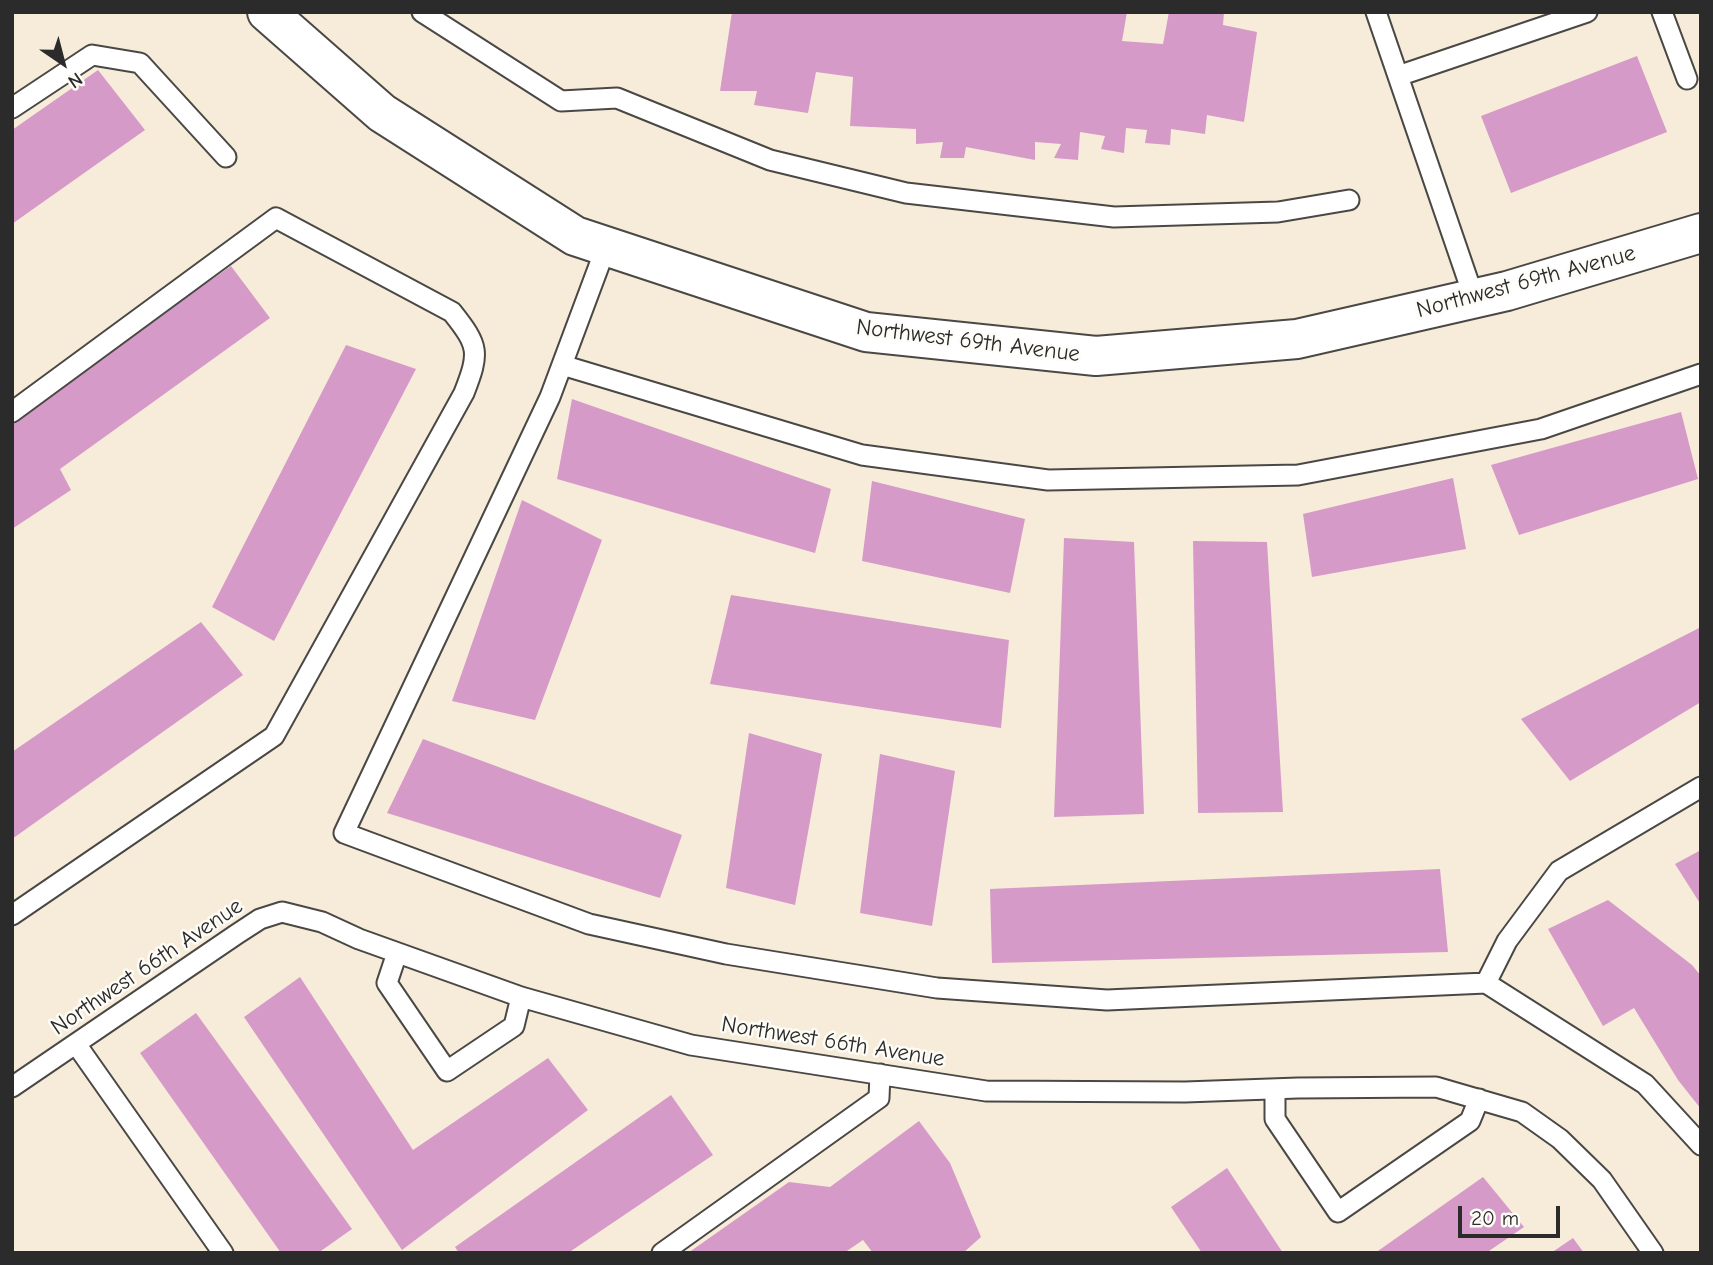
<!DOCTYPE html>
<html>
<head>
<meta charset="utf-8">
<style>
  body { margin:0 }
  #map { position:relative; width:1713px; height:1265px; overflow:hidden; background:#f7ecd9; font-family:"Comic Neue",sans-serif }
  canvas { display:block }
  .frame { position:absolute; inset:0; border:14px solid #2b2b2b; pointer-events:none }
  .north { position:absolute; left:28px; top:28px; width:70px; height:70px; -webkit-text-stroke:5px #fdfcf7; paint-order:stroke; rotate:145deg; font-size:19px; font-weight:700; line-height:28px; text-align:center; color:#2b2b2b }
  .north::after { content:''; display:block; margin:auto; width:24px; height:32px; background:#2b2b2b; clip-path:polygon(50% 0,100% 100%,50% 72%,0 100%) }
  .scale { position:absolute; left:1458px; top:1206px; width:102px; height:32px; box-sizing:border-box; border:4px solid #2b2b2b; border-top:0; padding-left:9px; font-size:21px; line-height:24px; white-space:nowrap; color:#2b2b2b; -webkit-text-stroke:5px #fdfcf7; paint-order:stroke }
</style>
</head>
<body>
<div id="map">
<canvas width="1713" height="1265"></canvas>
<div class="frame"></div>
<div class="north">N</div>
<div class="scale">20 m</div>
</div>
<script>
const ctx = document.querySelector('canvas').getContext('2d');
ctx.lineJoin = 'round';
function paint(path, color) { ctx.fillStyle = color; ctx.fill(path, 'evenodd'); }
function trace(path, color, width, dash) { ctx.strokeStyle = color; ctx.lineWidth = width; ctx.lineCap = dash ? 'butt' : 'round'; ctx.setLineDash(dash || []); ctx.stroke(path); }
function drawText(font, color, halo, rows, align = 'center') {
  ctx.font = font + ' "Comic Neue",sans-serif'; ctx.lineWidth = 5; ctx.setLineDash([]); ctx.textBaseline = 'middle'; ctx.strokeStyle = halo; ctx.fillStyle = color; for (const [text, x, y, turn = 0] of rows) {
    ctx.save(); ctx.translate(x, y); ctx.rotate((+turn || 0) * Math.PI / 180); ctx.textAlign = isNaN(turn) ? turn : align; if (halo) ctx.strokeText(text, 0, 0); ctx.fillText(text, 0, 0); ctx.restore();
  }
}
paint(new Path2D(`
  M732 12H1127L1122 41 1163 44 1169 12H1224L1223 25 1257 32 1244 122 1207 115 1205 134 1171 129 1170 145 1145 143 1147 130 1126 128 1124 153 1101 149 1105 136 1080 132 1078 160 1054 158 1061 144 1035 142V160L966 147 964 158H940L943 142 916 144V129L850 126 853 77 816 72 808 113 754 105 757 91H720Z
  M1637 56 1667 132 1511 193 1481 116Z
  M98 70 145 130 12 224V130Z
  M231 266 270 318 60 469 71 490 12 529V419Z
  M346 345 416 369 274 641 212 607Z
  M572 399 831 489 815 553 557 479Z
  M1681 412 1698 479 1519 535 1491 465Z
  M1453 478 1466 549 1312 577 1303 514Z
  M872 481 1025 519 1010 593 862 561Z
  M522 500 602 540 535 720 452 701Z
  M1064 538 1134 542 1144 814 1054 817Z
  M1193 541 1267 542 1283 812 1198 813Z
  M731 595 1009 640 1001 728 710 684Z
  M201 622 243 675 12 839V752Z
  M1701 627V702L1570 781 1521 719Z
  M749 733 822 754 795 905 726 888Z
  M423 739 682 835 660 898 387 813Z
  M880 754 955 771 932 926 860 913Z
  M1701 850V905L1675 864Z
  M1440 869 1448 952 992 963 990 889Z
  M1608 900 1692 965 1701 976V1109L1678 1080 1634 1008 1603 1026 1548 929Z
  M300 977 413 1150 548 1058 588 1110 402 1250 244 1017Z
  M196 1013 352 1229 318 1253H281L140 1053Z
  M671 1095 713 1155 568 1253H459L455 1247Z
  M919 1121 950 1163 981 1237 963 1253H873L863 1240 844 1253H688L789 1182 830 1187Z
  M1227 1168 1283 1253H1202L1171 1207Z
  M1483 1177 1524 1227 1486 1253H1375Z
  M1573 1238 1584 1253H1551Z`), '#d69ac8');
const service = new Path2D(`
  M422 12 561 101 617 98 770 160 906 193 1114 217 1278 212 1349 200
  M1376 12 1474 298
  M1662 12 1687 79
  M1398 76 1587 12
  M12 108 92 55 140 63 226 157
  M606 247 550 397 344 833 589 924 726 954 937 988 1107 1000 1486 983 1645 1084 1701 1145
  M562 365 862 455 1048 480 1298 475 1541 429 1701 374
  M12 412 276 218 452 312C479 346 480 352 464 393L274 736 12 915
  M397 953 387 983 447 1071 514 1026 521 997
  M1486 983 1507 941 1559 871 1701 787
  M76 1044 223 1253
  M12 1087 237 934 260 919 282 912 322 922 359 939 521 997 691 1045 986 1091 1185 1092 1298 1088 1436 1087 1522 1112 1560 1139 1602 1180 1653 1253
  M1275 1089V1119L1338 1212 1470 1121 1479 1099
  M662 1253 879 1098 880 1074`);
const minor = new Path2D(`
  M267 12 382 113 575 236 866 332 1096 356 1297 339 1507 291 1701 233`);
trace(service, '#4a4845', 23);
trace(minor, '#4a4845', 42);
trace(service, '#fff', 19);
trace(minor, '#fff', 38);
drawText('23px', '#2b2b2b', '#fdfcf7', [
  ["Northwest 69th Avenue",1526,282,-15],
  ["Northwest 69th Avenue",968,341,7],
  ["Northwest 66th Avenue",147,967,-34],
  ["Northwest 66th Avenue",833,1042,9]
]);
</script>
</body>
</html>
